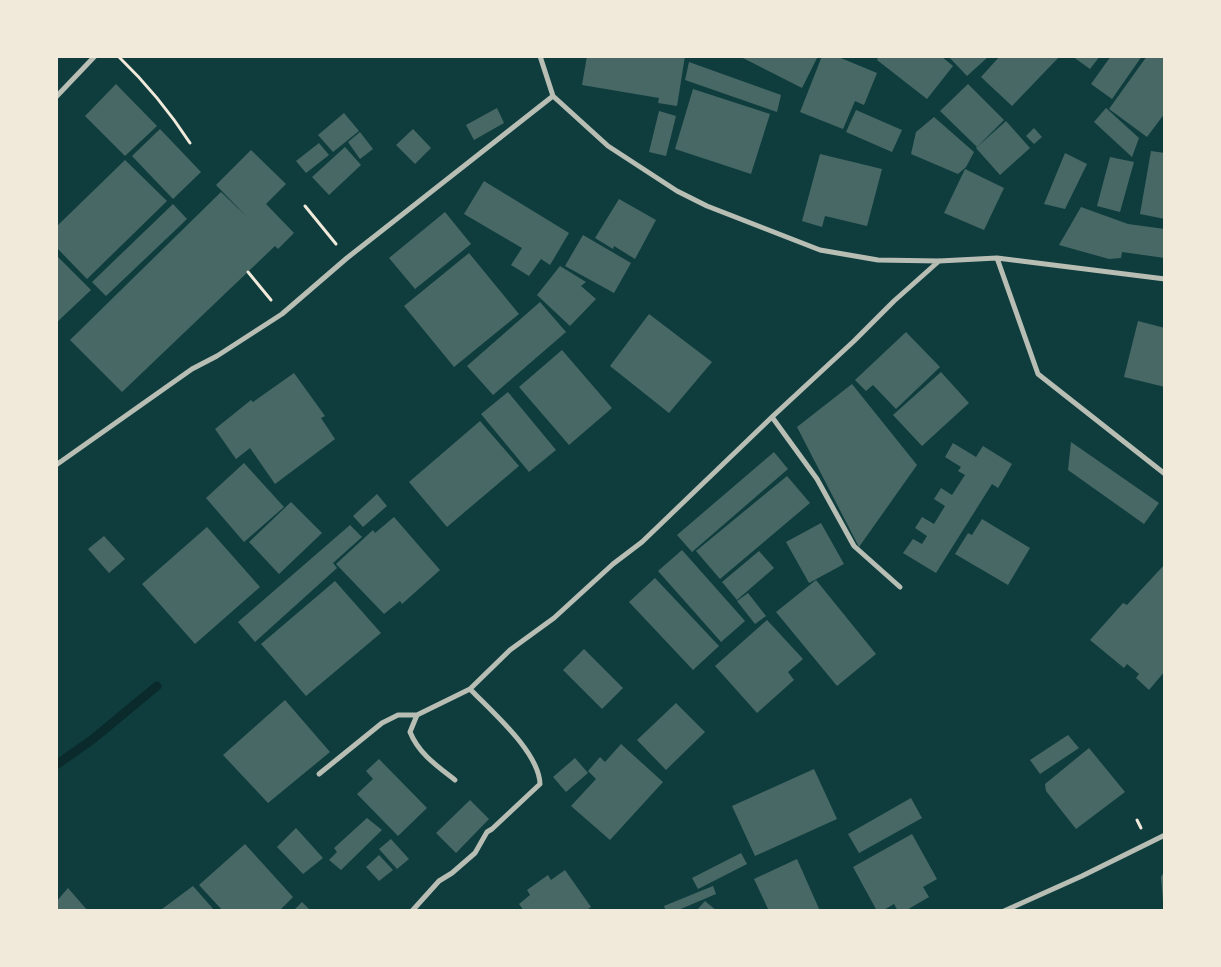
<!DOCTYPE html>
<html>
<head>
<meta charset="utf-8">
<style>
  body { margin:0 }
  #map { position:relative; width:1221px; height:967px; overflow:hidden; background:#0f3d3e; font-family:Cabin,sans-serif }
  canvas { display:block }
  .frame { position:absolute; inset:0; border:58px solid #f1e9da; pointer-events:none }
</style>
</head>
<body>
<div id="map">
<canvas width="1221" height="967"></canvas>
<div class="frame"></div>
</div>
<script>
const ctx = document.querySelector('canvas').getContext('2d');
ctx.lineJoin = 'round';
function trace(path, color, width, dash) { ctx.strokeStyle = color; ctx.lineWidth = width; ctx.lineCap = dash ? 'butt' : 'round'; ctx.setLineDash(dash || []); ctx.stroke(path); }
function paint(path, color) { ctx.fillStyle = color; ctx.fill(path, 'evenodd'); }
trace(new Path2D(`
  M56 765 93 739 157 686`), '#0a2a2b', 9);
paint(new Path2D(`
  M587 56H685L677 106 658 103 659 98 582 85Z
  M739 56H818L802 88Z
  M822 56H836L877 73 864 105 855 101 843 129 800 112Z
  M879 56H941L953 66 927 99 877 60Z
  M948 56H989L967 76Z
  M1000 56H1058L1059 57 1012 106 981 77Z
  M1072 56H1100L1090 69Z
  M1111 56H1142L1112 99 1091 84Z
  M1147 56H1165V113L1147 137 1109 109Z
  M689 62 781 95 777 112 685 80Z
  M116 84 157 126 125 156 85 116Z
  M968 84 1004 120 977 147 940 111Z
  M693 89 770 114 751 174 675 149Z
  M497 108 504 123 474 140 466 125Z
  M1106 108 1139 138 1132 157 1094 122Z
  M856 110 902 130 892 152 846 132Z
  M659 111 676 116 666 156 649 152Z
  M344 113 359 131 333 152 318 135Z
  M934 117 974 152 966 167 958 174 911 154 916 132Z
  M1006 121 1030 148 1000 175 976 148Z
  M1034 128 1042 137 1034 144 1026 136Z
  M160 129 201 172 173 199 132 156Z
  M413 129 431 148 415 164 396 145Z
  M360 132 373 149 360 159 348 142Z
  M319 143 329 155 306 173 296 161Z
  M345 147 361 165 329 195 312 177Z
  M251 150 286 184 266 204 294 233 278 249 275 246 122 392 70 340 221 192 247 217 216 185Z
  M1151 151 1165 153V219L1140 214Z
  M1065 153 1087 164 1065 209 1044 204Z
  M820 154 882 169 867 226 825 216 822 227 802 221Z
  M1110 157 1134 162 1120 212 1097 206Z
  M125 160 167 201 87 279 56 247V227Z
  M965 169 1004 188 984 230 944 213Z
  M484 181 569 233 550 265 541 259 529 276 511 265 522 248 464 214Z
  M619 199 656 220 635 259 614 246 613 249 595 238Z
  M173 204 187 219 106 296 92 282Z
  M1081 207 1128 224 1165 229V258L1122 252 1121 258 1109 259 1059 245Z
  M445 212 471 244 415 289 389 258Z
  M583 235 631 263 614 293 565 266Z
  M469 253 519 314 454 367 404 306Z
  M56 255 91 290 56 323Z
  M560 266 586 282 581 286 596 299 570 326 537 295Z
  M540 302 566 332 493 395 467 366Z
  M649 314 712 362 669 413 610 366Z
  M1138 321 1165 328V387L1124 377Z
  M906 332 940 367 896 409 873 385 866 391 855 380Z
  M562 350 612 408 569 445 519 387Z
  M941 372 969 403 922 446 893 415Z
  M294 373 325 416 321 418 335 439 275 484 250 448 236 459 215 429 251 400 253 402Z
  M852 384 917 465 859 547 797 427Z
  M508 392 556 450 529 472 481 414Z
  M480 421 519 466 447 527 409 482Z
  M1071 442 1159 503 1144 524 1068 470Z
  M953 443 976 457 983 446 1012 464 998 488 992 484 936 573 903 553 913 539 922 544 927 536 915 528 922 517 934 524 945 506 934 499 941 488 952 495 965 475 958 471 961 467 945 457Z
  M774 452 788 469 692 552 677 535Z
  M244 463 284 507 244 542 206 498Z
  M787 476 810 503 720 579 696 551Z
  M377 494 387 506 363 527 353 516Z
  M291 502 322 533 279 574 249 542Z
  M394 517 440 570 402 604 400 601 384 614 336 564 373 530 375 533Z
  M982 519 1030 548 1008 585 955 554 968 533 972 535Z
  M821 523 844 564 809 583 786 542Z
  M350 525 362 537 333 563 337 568 255 642 238 622Z
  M207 527 260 587 195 644 142 584Z
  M104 536 125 559 109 573 88 549Z
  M682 550 745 621 721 642 658 571Z
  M759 551 774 568 737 600 722 582Z
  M1165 564V671L1149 690 1136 678 1139 674 1127 664 1124 668 1090 640 1123 603 1127 605Z
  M655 578 719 646 693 670 629 602Z
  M816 580 876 654 837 686 776 612Z
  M335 581 381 633 306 696 261 644Z
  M748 593 766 616 755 624 737 601Z
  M767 620 803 659 788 672 794 680 757 713 715 666Z
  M584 649 623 688 602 709 563 670Z
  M285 700 330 752 268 803 223 755Z
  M676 703 705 732 666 770 637 740Z
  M1068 735 1079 748 1040 774 1030 760Z
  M621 744 663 782 610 840 571 806 596 779 588 771 600 757 605 762Z
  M1089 748 1125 792 1076 829 1046 791 1045 784Z
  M575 758 588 773 566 792 553 777Z
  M379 759 427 808 398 836 357 794 373 779 366 771Z
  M814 769 837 819 755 856 732 806Z
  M911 798 922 818 859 853 848 834Z
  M470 800 489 819 456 853 436 833Z
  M367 818 382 830 341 870 329 860 337 852 334 848Z
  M296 828 323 858 303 874 277 847Z
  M912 834 937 879 923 887 929 897 905 911H898L894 904 882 911H877L853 867Z
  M391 839 409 859 397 869 379 849Z
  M245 844 293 897 279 911H223L199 885Z
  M741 853 747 864 698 889 692 878Z
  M379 855 393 870 379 881 366 867Z
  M797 859 820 911H769L754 879Z
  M565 870 591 907 585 911H524L519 904 530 895 527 890 548 875 551 880Z
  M1165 870V902H1163L1161 877Z
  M193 886 215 911H164L162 909Z
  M713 886 716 894 676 911H666L664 906Z
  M68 888 88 911H56V902Z
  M705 901 717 911H696Z
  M302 902 311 911H293Z`), '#486865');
trace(new Path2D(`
  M118 56C147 84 168 109 190 143
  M305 206 336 244
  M248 272 271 300
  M1137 820 1141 828`), '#f1e9da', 3);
trace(new Path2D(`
  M540 56 553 96 608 146 677 191 707 206 820 250 878 260 939 261 997 258 1165 279
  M56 97 95 56
  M997 258 1038 374 1165 474
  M772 417 817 479 854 546 900 587
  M56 465 192 369 217 356 282 314 347 258 553 96
  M417 715 410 732C419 754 437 766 455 780
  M319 774 382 723 398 715H417L470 689 510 650 554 618 613 564 642 542 772 417 854 341 894 301 939 261
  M412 911 439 881 452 873 475 853 487 832 492 829 540 784C539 752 492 712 470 689
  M1004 911 1082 876 1165 835`), '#b8beb3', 5);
</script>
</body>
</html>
